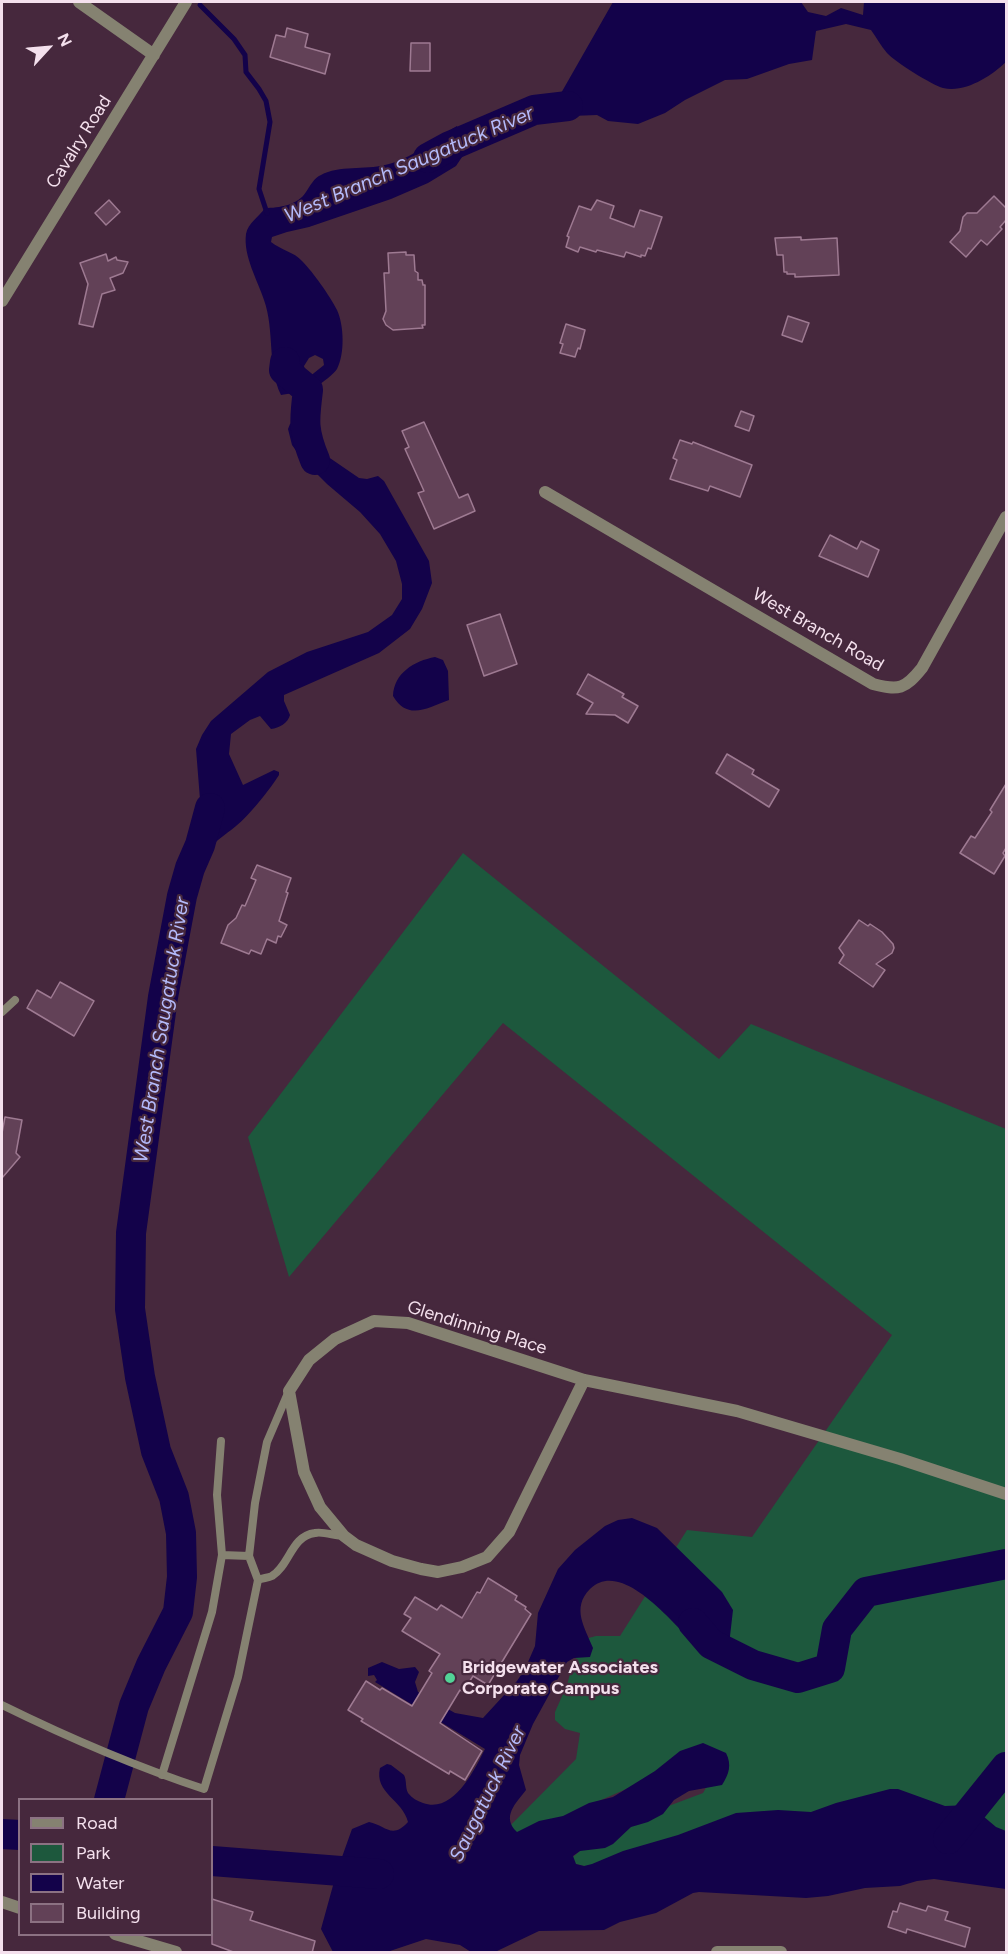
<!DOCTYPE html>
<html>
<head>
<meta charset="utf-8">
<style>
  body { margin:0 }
  #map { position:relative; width:1008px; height:1954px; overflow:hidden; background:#46283d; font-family:Figtree,sans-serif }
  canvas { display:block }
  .frame { position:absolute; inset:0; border:3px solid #f4e0ed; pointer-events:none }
  .legend { position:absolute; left:18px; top:1798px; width:195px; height:138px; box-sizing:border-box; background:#46283d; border:2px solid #8c7283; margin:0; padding:8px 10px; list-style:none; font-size:18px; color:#f4e0ed }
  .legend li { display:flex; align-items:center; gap:12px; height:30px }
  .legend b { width:30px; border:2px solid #8c7283 }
  .north { position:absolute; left:18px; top:18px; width:60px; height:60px; -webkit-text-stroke:4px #46283d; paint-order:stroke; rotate:64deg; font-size:16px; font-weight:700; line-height:24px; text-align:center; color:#f4e0ed }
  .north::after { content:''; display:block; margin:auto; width:21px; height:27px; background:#f4e0ed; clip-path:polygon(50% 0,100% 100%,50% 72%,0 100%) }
</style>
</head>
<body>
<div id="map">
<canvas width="1008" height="1954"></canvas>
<div class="frame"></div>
<ul class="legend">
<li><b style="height:8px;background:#858271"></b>Road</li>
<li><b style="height:16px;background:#1d583d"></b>Park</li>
<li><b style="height:16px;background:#13024a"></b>Water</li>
<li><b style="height:16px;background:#624157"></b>Building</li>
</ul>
<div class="north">N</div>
</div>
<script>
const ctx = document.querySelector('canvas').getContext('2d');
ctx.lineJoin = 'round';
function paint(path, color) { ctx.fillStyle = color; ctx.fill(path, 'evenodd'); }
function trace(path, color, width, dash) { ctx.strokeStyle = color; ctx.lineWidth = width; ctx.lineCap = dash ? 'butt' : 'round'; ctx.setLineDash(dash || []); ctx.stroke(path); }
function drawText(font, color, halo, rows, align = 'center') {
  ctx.font = font + ' Figtree,sans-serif'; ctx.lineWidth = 4.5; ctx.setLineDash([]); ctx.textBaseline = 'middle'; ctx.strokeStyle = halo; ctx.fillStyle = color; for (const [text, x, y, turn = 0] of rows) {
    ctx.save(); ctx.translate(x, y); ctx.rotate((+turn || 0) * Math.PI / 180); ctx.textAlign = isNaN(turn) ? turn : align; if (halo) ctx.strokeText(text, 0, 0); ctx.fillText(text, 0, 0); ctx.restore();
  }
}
paint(new Path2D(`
  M463 853 719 1059 751 1024 1006 1129V1855L601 1870 567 1862 587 1845 650 1813 703 1793 717 1769 667 1771 524 1834 501 1835 576 1759 580 1733 565 1729 555 1720V1712L567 1685 572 1666 585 1639 596 1636H620L687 1530 752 1537 892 1335 503 1023 289 1277 248 1137Z`), '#1d583d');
paint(new Path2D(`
  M613 2H801L808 12 826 16 841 8 863 15 864 2H1006V62C991 76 966 93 943 88 932 85 895 62 887 53 881 46 876 37 871 30L846 24 816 31 812 60 789 64 747 79 725 80 685 100 665 113 638 124 608 121 597 115 571 116 556 102Z
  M457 126 464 140 466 151 456 166 428 183 391 199 309 227 287 232 272 237 271 242C281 250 294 252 302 261 313 272 330 296 337 310 344 325 345 354 337 369 334 374 322 383 317 386 306 392 293 393 281 395 267 366 275 331 264 300 258 281 243 256 246 234 248 223 259 217 265 208 279 208 298 205 306 192 310 186 314 178 321 175 339 165 365 170 385 165 412 159 434 139 457 126ZM315 355 323 359 324 365 309 377 306 376 304 366 309 358Z
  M296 420 303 421 308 425V431L314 445 324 454 359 478 367 479 378 476 384 481 429 561 432 583 422 609 410 629 379 653 284 695V701L290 715C288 723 279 728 271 729L260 716 250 720 231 734 229 754 243 785 274 770 279 772V775C271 788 248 817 236 826 224 836 218 838 208 851L192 839 201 812 196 749 202 735 211 721 268 672 307 652 368 632 392 615 402 599V584L396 561 380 534 360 512 327 484 302 459 292 445 288 429 290 424Z
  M435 657 443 660 448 671 449 700C427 708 408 721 393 696 394 673 414 661 435 657Z
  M632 1518 657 1528 722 1592 733 1610 729 1645 719 1652 707 1656C682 1636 625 1555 590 1589 571 1608 585 1628 593 1648L590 1657 574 1658 567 1662 533 1724 520 1755 519 1765 526 1790C516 1803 501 1817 517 1832L539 1821 563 1816 589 1803 613 1797 655 1771 680 1751 703 1743 726 1753C732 1765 729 1774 722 1785L689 1791 674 1800 663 1814 648 1822 631 1827 613 1844 605 1848 580 1851 573 1856 576 1864 584 1866 592 1864 623 1851 678 1835 736 1813 778 1810 811 1812 836 1803 890 1789H898L945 1806 970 1805 996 1827 1006 1831V1889L934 1879 917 1881 900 1886 865 1888 828 1896 806 1898 699 1892 693 1893 656 1913 620 1922 604 1930 539 1931 495 1952H471L460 1945 426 1939 387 1952H333L321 1929 337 1871 352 1829 369 1822C385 1825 392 1840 408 1822 403 1800 374 1793 380 1768L387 1764 391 1765 404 1775C407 1781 405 1787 408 1793 412 1798 417 1801 423 1803 453 1814 474 1771 485 1749L375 1682 377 1680 374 1675 368 1676V1668L382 1662 399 1669 415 1667 419 1672 415 1682 418 1692 455 1713 483 1718 517 1681 525 1669 535 1646 538 1613 558 1569 575 1550 605 1526 618 1520Z`), '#13024a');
trace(new Path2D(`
  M200 5 234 39 245 55 246 72 259 89 266 101 270 122 259 189 267 213`), '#13024a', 5);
trace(new Path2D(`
  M428 158 450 146 534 110 568 106
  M285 362 284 370 308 390C304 421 303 431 315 460
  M693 1623 711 1644 753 1665 798 1678 830 1668 837 1629 866 1592 1006 1564
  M109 1800 134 1706 151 1665 178 1612 182 1577 181 1533 174 1497 156 1451 140 1377 130 1309 131 1233 163 997 182 896 190 868 200 845 210 808
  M2 1834 20 1835
  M948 1839 1006 1767
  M212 1861 379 1874`), '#13024a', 30);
const building = new Path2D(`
  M287 28 308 34 305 47 330 54 325 74 270 57 276 35 285 37Z
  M411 43H430V71H410Z
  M994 196 1006 208V220L1000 227 1002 229 987 245 981 240 966 257 950 242 960 231 963 217 967 213H977Z
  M109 200 120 212 106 225 95 213Z
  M597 200 614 206 610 218 634 227 640 210 662 217 651 249 648 248 645 256 641 255V257L626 252 624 257 597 250 596 252 580 247 578 252 566 247 569 237 567 236 579 206 591 210Z
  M801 237V240L837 238 839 275 795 277V274H787V272H784L783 255H777L775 238Z
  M406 252V255H414L415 271 418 273V280H422L423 285H425V325H422L423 328 393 330 386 325 383 319 386 311 384 273H389L388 253Z
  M106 254 108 261 116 257 117 260 128 262 123 273 110 278 115 290 102 294 93 327 79 324 88 284 80 263Z
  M788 316 809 323 802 342 782 335Z
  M566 324 585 330 580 349 578 348 575 357 560 353 563 344 560 343Z
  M741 411 754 416 749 431 735 426Z
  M424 422 459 498 468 494 475 511 434 529 418 493 424 491 405 449 409 447 402 431Z
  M680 440 692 444 693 442 752 465 740 497 710 486 708 491 705 490 670 479 677 460 673 458Z
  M830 535 857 549 861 541 879 550 868 577 819 556Z
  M500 614 517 664 484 676 467 625Z
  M588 674 624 694 622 697 638 706 628 723 615 715 586 714 593 703 577 694Z
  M727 754 754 770 752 774 779 790 769 807 716 773Z
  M1006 784V848L1003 853 1005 856 994 874 960 853 971 836 975 838 992 812 990 810Z
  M257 865 291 878 286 892 288 893 279 921 287 925 281 937 278 936 276 943 267 939 261 954 251 950 249 954 221 943 228 925 236 918 242 905 245 906 256 880 251 878Z
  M859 920 868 926 870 924 882 932 893 944 894 948 892 953 876 964 885 970 873 987 839 963 844 955 839 948Z
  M60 982 94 1001 74 1036 27 1008 37 990 51 998Z
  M5 1117 22 1120 16 1153 20 1157 2 1178V1133Z
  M488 1578 517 1596 515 1600 526 1607 525 1609 531 1614 488 1685 473 1676 463 1692 460 1690 440 1723 482 1751 465 1780 450 1771 449 1774 361 1721 363 1719 348 1710 366 1681 380 1690 382 1688 412 1706 432 1673 429 1671 440 1654 402 1631 411 1618 404 1614 415 1597 437 1610 441 1605 462 1618 477 1592 480 1593Z
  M212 1899 253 1912 250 1920 315 1941 312 1953H236L212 1944Z
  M900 1903 926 1911 928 1906 948 1912 945 1920 970 1928 965 1947 907 1929 906 1933 888 1927 893 1911 897 1912Z`);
paint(building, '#624157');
trace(building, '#9e7a92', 1.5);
trace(new Path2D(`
  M2 1012 15 1000
  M222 1555 249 1556
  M258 1580C262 1578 268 1578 272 1576 290 1565 291 1536 315 1533 323 1531 335 1536 344 1536
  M2 1705C67 1737 134 1766 204 1789L238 1677 258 1580 249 1556 255 1503 267 1442 288 1393
  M162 1775 212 1612 222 1555 217 1495 221 1441`), '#858271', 8);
trace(new Path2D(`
  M79 2 154 55
  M2 301 186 2
  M545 492 873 684C899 691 905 689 922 668L1006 517
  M584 1380 509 1532 487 1557 462 1567 438 1572 421 1569 392 1561 356 1545 344 1536 320 1507 304 1472 289 1391 309 1360 335 1339 374 1321 408 1323 584 1380 737 1411 900 1459 1006 1494
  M2 1902 20 1908
  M115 1934 176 1952
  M717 1952H781`), '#858271', 12);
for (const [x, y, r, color] of [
  [450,1678,6,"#52d397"]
]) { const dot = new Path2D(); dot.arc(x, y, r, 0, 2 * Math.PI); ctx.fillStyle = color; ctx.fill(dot); trace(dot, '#46283d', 2); }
drawText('18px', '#f4e0ed', '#46283d', [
  ["Cavalry Road",79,142,-58],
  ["West Branch Road",818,630,30],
  ["Glendinning Place",477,1328,17]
]);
drawText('bold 18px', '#f4e0ed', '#46283d', [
  ["Bridgewater Associates",462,1668],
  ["Corporate Campus",462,1689]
], 'left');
drawText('italic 20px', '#b4bafa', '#46283d', [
  ["West Branch Saugatuck River",409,165,-23],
  ["West Branch Saugatuck River",162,1030,-81],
  ["Saugatuck River",488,1794,-64]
]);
</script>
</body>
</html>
